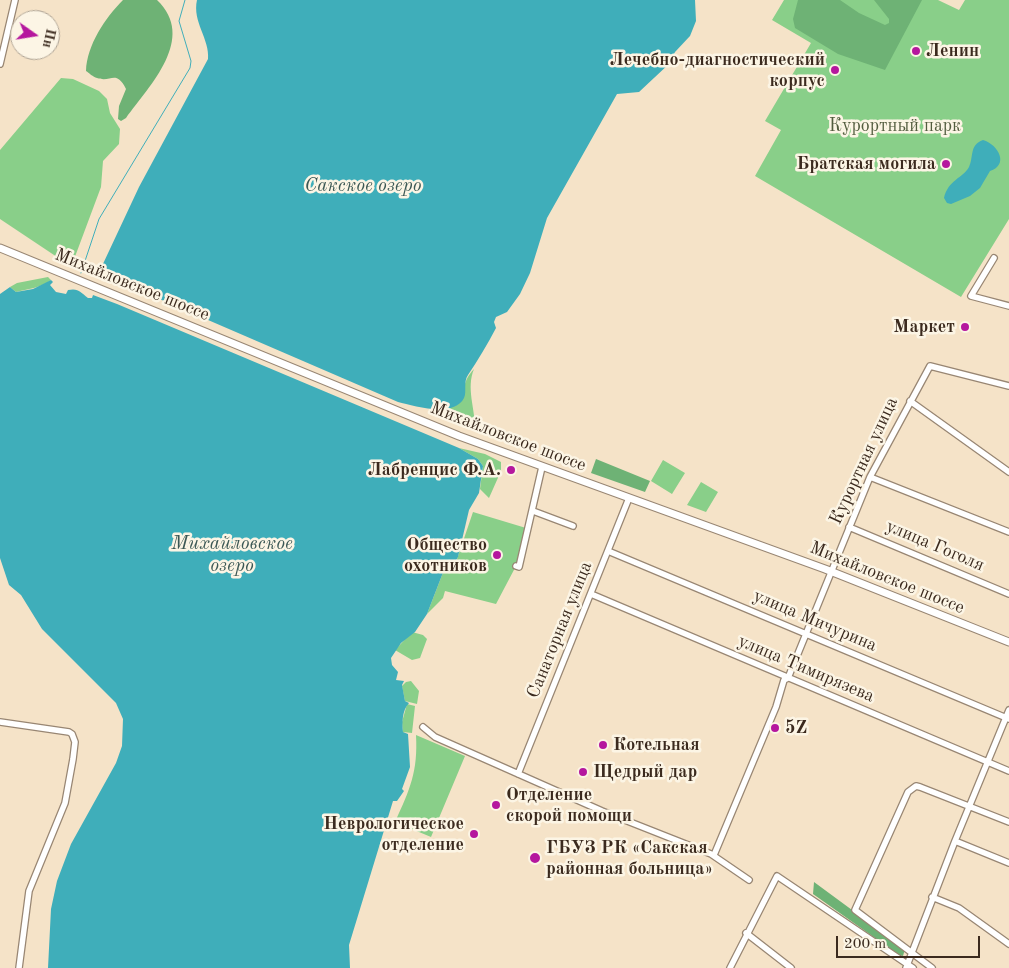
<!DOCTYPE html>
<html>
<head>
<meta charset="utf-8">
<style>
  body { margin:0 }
  #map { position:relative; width:1009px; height:968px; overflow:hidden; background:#f5e3c8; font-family:"Old Standard TT",serif }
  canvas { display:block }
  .north { position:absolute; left:10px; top:10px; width:50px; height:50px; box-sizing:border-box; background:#fcf5e5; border:1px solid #afa495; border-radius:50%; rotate:103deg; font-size:14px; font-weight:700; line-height:20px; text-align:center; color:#3b2a1e }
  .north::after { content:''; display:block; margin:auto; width:18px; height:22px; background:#b5179e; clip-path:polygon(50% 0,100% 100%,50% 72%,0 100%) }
  .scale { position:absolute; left:836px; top:936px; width:144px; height:22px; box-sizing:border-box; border:2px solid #3b2a1e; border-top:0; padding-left:6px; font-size:15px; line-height:18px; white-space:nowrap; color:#3b2a1e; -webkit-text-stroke:4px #fcf5e5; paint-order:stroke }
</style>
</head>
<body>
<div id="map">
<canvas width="1009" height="968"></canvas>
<div class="north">Пн</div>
<div class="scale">200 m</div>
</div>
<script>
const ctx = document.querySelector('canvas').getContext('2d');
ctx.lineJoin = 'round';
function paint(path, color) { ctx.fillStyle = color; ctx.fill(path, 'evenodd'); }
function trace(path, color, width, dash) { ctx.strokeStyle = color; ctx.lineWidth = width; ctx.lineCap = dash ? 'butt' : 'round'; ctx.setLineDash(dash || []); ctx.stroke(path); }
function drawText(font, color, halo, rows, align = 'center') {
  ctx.font = font + ' "Old Standard TT",serif'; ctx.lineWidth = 5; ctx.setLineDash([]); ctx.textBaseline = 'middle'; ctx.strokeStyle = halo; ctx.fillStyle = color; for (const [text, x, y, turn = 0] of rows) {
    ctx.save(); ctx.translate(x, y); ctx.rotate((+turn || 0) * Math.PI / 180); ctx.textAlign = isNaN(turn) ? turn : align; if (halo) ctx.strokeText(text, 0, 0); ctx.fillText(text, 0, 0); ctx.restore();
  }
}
paint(new Path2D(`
  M784 0H938L959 10 965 0H1009V219L961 297 755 176 781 130 765 121 811 43 772 20Z
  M61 78 73 79 99 91 107 99 110 113 120 129 119 144 103 161 101 187 73 262 60 259 0 219V150Z
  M48 277 51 280C41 288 27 289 16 292L10 287 17 283Z
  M474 369C466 388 475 408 475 428L428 410C482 407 451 393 474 369Z
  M459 448 485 454 501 462V471L489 498 480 489 483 466 478 459Z
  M663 460 685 473 672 494 651 481Z
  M701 482 718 492 706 512 687 505Z
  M473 512 526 528 516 566 496 604 445 591 443 598 427 614 444 570 450 567 454 568Z
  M412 632 423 635 427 639 420 658 412 660 395 650Z
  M411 681 419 691 417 704 405 701 402 686 406 682Z
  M407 704 415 706 412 733 403 732 402 722Z
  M416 735 465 756 431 837 395 822C410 789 418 772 416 735Z`), '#89cf89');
paint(new Path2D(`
  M123 0H157C197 38 150 85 126 118L121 121 118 119 119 106 126 89C116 69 111 83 97 78 93 77 89 73 86 71 87 45 105 18 123 0Z
  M798 0H840L859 13 885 25 889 23V19L874 0H922L885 70 838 54 795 28 793 19Z
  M596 459 650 481 645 492 591 473Z
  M814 882 905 949 903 956 899 955 813 894Z`), '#6eb275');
paint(new Path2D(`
  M197 0H695L696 21 690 36 675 52 670 63 639 92 617 94 547 218 530 273 520 294 507 312 496 317 494 322 496 328C487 345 478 360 468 375 463 382 467 392 464 398 454 418 414 406 398 402L120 282 108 274 102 266 139 187 208 59C210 39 192 22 197 0Z
  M983 140C999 145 1009 165 990 171L980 188 970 196 951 204 947 203 944 198C948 180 963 178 969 167 974 157 969 145 983 140Z
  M51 280 53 282 50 285 56 292 66 294 68 290C79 288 80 292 88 298H92L93 295 117 304 459 448 478 459 483 466 479 493 469 510 458 557 454 564 444 570 427 614 415 632 401 643 391 658 392 665 398 672 396 680 404 681 402 685 405 701 409 703C402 710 402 723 403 732L408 734 410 767 402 789 404 791 397 801H393L349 945 350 968H48L51 909 57 881 71 844 116 763 122 746 123 719 116 703 42 629 21 595 9 585 0 558V294L10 287 16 292 33 289Z`), '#3faeba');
trace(new Path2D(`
  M81 273 99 219 190 68 191 61 179 21 185 0`), '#3faeba', 1);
const minor = new Path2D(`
  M0 64 15 0
  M994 258 971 296 1009 306
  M910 401 1009 472
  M870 477 1009 532
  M533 511 573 526
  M849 527 1009 594
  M608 551 1009 719
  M516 566 519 567 542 467
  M591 594 1009 771
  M0 722 69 732 72 734 75 742 73 759 65 803 29 891 19 968
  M423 727 435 737 602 811 711 854 749 880
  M518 774 629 498
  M955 841 1009 863
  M714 855 776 707 784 680 788 678 870 477 930 366 1009 386
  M932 897 959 908 1009 944
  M746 933 791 968
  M730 968 777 876 913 968
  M906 968 955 841 1009 710
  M932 968 855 910 908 792 916 786 920 787 1009 822`);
const major = new Path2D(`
  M0 248 459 436 825 569 1009 642`);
trace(minor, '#988673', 8);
trace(major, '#988673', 9);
trace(minor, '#fff', 5.5);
trace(major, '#fff', 7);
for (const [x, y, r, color] of [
  [916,51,5,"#b5179e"],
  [835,70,5,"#b5179e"],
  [946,164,5,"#b5179e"],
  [965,327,5,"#b5179e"],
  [511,470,5,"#b5179e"],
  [497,555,5,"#b5179e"],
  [775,728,5,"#b5179e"],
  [603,745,5,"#b5179e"],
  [583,772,5,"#b5179e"],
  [496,805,5,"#b5179e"],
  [474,834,5,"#b5179e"],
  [535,858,6,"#b5179e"]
]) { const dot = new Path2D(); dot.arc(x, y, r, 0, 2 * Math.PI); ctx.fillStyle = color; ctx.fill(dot); trace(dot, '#fcf5e5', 2); }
drawText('bold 18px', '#3b2a1e', '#fcf5e5', [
  ["Ленин",926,51],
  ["Лечебно-диагностический",825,60,"right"],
  ["корпус",825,81,"right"],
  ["Братская могила",936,164,"right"],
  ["Маркет",955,327,"right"],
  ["Лабренцис Ф.А.",501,470,"right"],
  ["Общество",487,545,"right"],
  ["охотников",487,566,"right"],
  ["5Z",785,728],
  ["Котельная",613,745],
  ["Щедрый дар",593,772],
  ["Отделение",506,795],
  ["скорой помощи",506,816],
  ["Неврологическое",464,824,"right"],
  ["отделение",464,845,"right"],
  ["ГБУЗ РК «Сакская",546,848],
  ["районная больница»",546,869]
], 'left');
drawText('18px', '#525c3e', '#fcf5e5', [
  ["Курортный парк",895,126]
]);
drawText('18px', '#3b2a1e', '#fcf5e5', [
  ["Михайловское шоссе",132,285,22],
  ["Михайловское шоссе",508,437,21],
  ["Курортная улица",864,461,-65],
  ["улица Гоголя",935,546,23],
  ["Михайловское шоссе",887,578,22],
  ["улица Мичурина",815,621,23],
  ["Санаторная улица",560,630,-68],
  ["улица Тимирязева",806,669,23]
]);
drawText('italic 19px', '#3c5855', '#fcf5e5', [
  ["Сакское озеро",363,186],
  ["Михайловское",232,544],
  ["озеро",232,566]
]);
</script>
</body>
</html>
